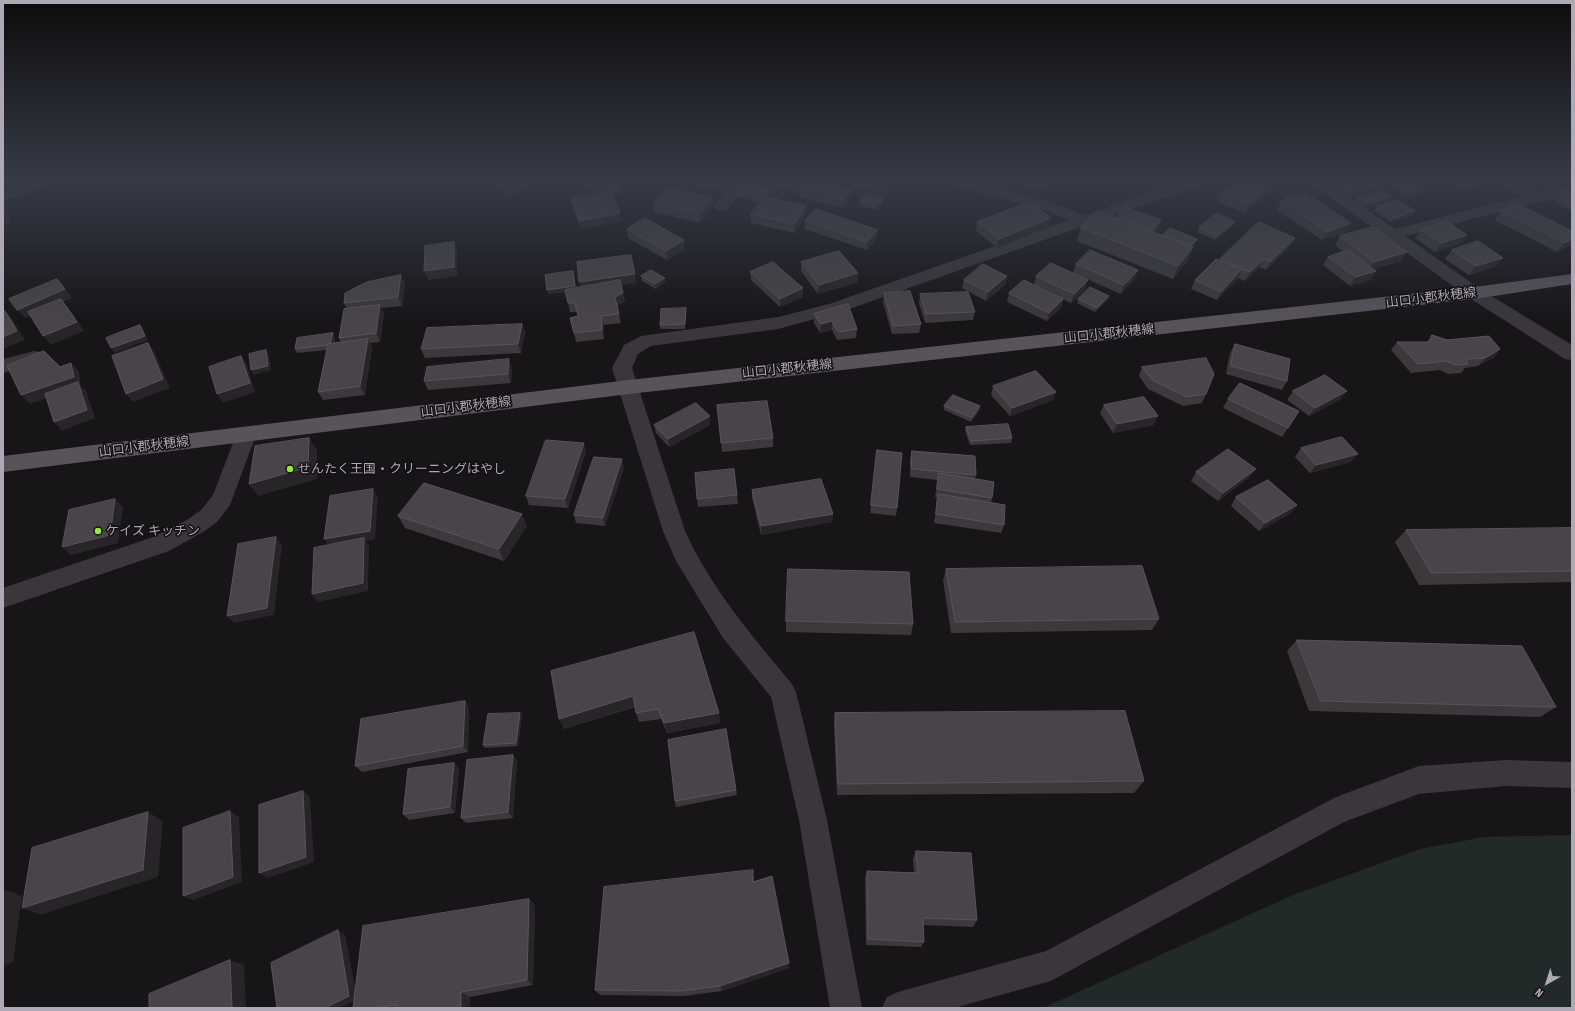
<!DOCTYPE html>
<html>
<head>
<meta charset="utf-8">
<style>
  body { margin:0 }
  #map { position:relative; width:1575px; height:1011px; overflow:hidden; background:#171517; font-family:"Fira Sans Condensed",sans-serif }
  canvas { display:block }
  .frame { position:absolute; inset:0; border:4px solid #afa8b6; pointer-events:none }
  .north { position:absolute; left:1527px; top:963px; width:40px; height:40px; -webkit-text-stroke:3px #121012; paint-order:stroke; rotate:219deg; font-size:11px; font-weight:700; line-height:16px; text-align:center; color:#afa8b6 }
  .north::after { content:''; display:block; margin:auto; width:14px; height:18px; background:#afa8b6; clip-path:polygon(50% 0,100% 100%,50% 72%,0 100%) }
</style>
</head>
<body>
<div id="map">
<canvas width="1575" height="1011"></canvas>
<div class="frame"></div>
<div class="north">N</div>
</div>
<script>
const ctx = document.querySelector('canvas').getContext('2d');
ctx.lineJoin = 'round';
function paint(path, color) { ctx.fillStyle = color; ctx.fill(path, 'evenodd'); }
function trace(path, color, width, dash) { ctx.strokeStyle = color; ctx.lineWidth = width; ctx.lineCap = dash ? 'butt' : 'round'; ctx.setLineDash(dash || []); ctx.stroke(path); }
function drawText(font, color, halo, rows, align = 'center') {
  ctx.font = font + ' "Fira Sans Condensed","Noto Sans JP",sans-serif'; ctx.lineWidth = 3; ctx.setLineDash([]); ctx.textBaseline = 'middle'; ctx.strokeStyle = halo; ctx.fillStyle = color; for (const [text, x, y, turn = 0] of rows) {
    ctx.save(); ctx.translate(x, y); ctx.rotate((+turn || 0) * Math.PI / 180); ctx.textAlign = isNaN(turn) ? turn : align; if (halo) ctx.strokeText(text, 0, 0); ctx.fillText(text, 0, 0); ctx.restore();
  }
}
paint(new Path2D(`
  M1572 835V1008H1043L1293 895 1420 849 1484 837Z`), '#222a29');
paint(new Path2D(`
  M27 181H49L46 184 3 201V190Z
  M580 181H599L608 183 610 181H626L618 192C607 195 587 190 580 181Z
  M733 181H749L728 209 722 211 716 209 714 206Z
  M948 181H973L1056 204 1085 215 1182 181H1205L1202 184 841 312 778 329 651 346 638 354 632 368 685 531C711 588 752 636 792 684L796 692 827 820 862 1008H830L799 820 771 697 723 638 676 561 663 531 612 368 624 345 641 336 778 317 829 304 1070 220 1044 210 951 184Z
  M1308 181H1326L1395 229 1524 196 1502 184 1499 181H1519L1540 192 1572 187V197L1539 202 1405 236 1480 289 1572 345V360L1565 359 1468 297Z
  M34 351 41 352 44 357 41 362 3 373V359Z
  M246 427 253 430 256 435 230 505 217 522 203 532 169 551 3 608V588L153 537 187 520 201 510 213 495 236 435 239 430Z
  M1506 760 1572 762V788L1506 786 1419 794 1344 822 1051 981 954 1008H882L887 997 898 992 1046 951 1336 797 1419 766Z`), '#3a363c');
paint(new Path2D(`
  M1572 274V284L1474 299 629 394 3 472V456L629 380 1474 287Z`), '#58535b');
paint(new Path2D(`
  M479 181H533V185L509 195 490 182 483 184Z
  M769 181H799L793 190 769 185Z
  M835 181H894L884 194Z
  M996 181H1004L1002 183Z
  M1014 181H1054L1041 192Z
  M1156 181H1163L1162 183Z
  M1335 181H1399L1387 184 1383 182 1381 186 1351 198 1332 186Z
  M1447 181H1483L1480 184 1464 191Z
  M1516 181H1544L1543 183 1531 188Z
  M699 182H731L724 192 700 187Z
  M1396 183 1425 188 1422 192 1409 197 1393 187Z
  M799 188 850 197 843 208 799 197Z
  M1271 190 1245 213 1217 202 1221 193Z
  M738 193H770L767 197 806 215 794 233 751 223V214L760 202 738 197Z
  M1572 194V211L1555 201 1559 196Z
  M1392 197 1390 201 1364 208 1355 202 1357 198Z
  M571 199 622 221 581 229 573 208Z
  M860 201 882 202 876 210 860 206Z
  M1281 201 1346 232 1322 240 1277 210Z
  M653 203 714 206 700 223 654 212Z
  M1377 206 1412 215 1391 222 1374 211Z
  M1501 211 1572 244 1557 252 1495 220Z
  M1116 218 1158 229 1155 232 1163 235 1197 239 1195 243 1192 246 1193 247 1188 260 1173 279 1077 241 1081 228Z
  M805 221 877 239 867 250 805 229Z
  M977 222 1049 227 997 248 976 231Z
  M1233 226 1215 240 1197 232 1199 227Z
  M627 229 685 249 667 260 628 238Z
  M1421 230 1461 243 1435 252 1415 238Z
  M1340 236 1401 261 1373 269 1371 280 1350 286 1323 265 1328 257 1344 252 1335 245Z
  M1295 238 1290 246 1266 270 1259 267 1245 281 1238 278 1217 300 1191 289 1195 280 1219 260 1220 259Z
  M1452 250 1496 266 1469 275 1445 259Z
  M801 262 858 282 818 294 801 271Z
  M1076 264 1138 270 1134 279 1121 294 1073 273Z
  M750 272 803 288V297L780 307 751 280Z
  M574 275 576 288 636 283 621 285 625 302 617 305 621 323 604 325V339L576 342 570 318 578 316 577 312H570L566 292 548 294Z
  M641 276 665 282 656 289 642 281Z
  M1007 276 1005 285 986 301 962 288 964 280Z
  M1036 276 1085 289 1071 303 1034 285Z
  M405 284 402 306 381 308 384 313 380 342 370 343 372 348 365 395 323 400 318 392 327 350 297 353 295 349 335 338 334 344 341 343 339 338 347 309 344 303Z
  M884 293 921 324 919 333 892 334 883 302Z
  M1009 293 1063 299 1061 308 1047 321 1007 302Z
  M920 294 975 312 973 320 925 323 919 303Z
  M1109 296 1107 300 1095 312 1077 303 1078 299Z
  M686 308V313L685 329H660V325Z
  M814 314 857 329 856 338 837 340 832 330 820 333 814 323Z
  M522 324 525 332 521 353 425 358 421 349Z
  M1432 335 1447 340 1500 349 1493 358 1478 366 1465 368 1461 373 1448 374 1440 370 1411 373 1391 350 1397 342H1427Z
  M1235 344 1287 381 1282 390 1226 374 1230 353Z
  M1142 367 1206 394 1202 403 1183 406 1148 389 1139 376Z
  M512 368 511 383 428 390 424 381Z
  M993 386 1056 392 1053 400 1010 416 991 395Z
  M1293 391 1341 399 1309 416 1287 400Z
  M1228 399 1299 411 1282 437 1223 408Z
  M717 405 773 438V447L722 452Z
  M1104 405 1154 425 1113 433 1100 413Z
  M944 406H980L979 411 971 422 944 410Z
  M654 425H710L669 447 656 433Z
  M966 427 1012 438 1011 443 970 445 965 431Z
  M1301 448 1351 462 1310 473 1295 457Z
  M877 450 897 508 896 516 870 513Z
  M586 451 568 508 529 505 526 496Z
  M912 451 976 475 975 479 992 498 991 502 1004 525 1001 533 934 523 938 497H935L938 480 910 477V459Z
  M624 468 605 526 576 523 574 515Z
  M1196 472 1250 477 1218 501 1191 481Z
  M752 490 833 514 832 522 761 535 752 498Z
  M737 495 738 504 698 507 697 499Z
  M1236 497 1297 505 1291 513 1259 531 1231 506Z
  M398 516 527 526 504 561 405 528Z
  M1572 528V582L1419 585 1395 542 1406 530Z
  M946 569 1159 619 1152 630 951 633 943 580Z
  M786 621 913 624 911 635 786 632Z
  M1297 640 1556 707 1540 717 1309 711 1287 651Z
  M551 671 719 713 720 723 667 733 661 719 639 722 636 713 635 707 564 729Z
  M465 701 469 708 468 752 362 772 355 766Z
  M835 713 1144 781 1134 793 837 795 834 726Z
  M522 716 518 746 485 748 483 745Z
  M726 729 737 795 676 807 675 801Z
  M513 755 517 761 513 818 466 823 461 818Z
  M454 763 459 769 455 813 409 820 403 814Z
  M916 851 977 920 973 927 923 925 924 942 921 947 866 945 865 878 867 871 914 873 913 859Z
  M754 877V881L789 968 722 991 684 996 600 995 595 990Z
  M529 899 535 905 533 985 470 997 469 1008H353L354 1000 339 1008H277L345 935 355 989Z`), '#3c383c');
paint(new Path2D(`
  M482 181H490V182L483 184Z
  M519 181H533V185L509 195 507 186Z
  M728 181H731V182L724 192 723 187Z
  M796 181H799L793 190V186Z
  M889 181H894L884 194 885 186Z
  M1046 181H1054L1041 192 1043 183Z
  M1377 181H1384L1381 186 1351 198 1356 189Z
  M1389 181H1399L1387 184Z
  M1472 181H1483L1480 184 1464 191 1469 182Z
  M1540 181H1544L1543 183 1531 188 1534 184Z
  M1275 182 1271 190 1245 213 1249 205Z
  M770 188V193L762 203V199Z
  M1425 188 1422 192 1409 197 1412 192Z
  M851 189 850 197 843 208 844 199Z
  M1392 197 1390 201 1364 208 1366 204Z
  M713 198 714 206 700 223 699 214Z
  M883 198 882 202 876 210 877 206Z
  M3 202 7 206 10 222 3 224Z
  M806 206V215L794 233V224Z
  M1415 211 1412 215 1391 222 1394 218Z
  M620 213 622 221 581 229 579 221Z
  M1051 218 1049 227 997 248 999 239Z
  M1161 220 1158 229 1148 240 1151 232Z
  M1235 222 1233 226 1215 240 1217 236Z
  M1351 223 1346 232 1322 240 1327 232Z
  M878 230 877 239 867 250V242Z
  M1467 235 1461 243 1435 252 1441 243Z
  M1295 238 1290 246 1266 270 1270 262Z
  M1197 239 1195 243 1185 254 1187 250Z
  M1572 239V244L1557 252 1564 243Z
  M684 240 685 249 667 260 666 251Z
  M454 242 457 251V276L428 280 424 271Z
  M1193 247 1188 260 1173 279 1178 266Z
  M1407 252 1401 261 1368 270 1374 262Z
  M1503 258 1496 266 1469 275 1476 266Z
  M1264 259 1259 267 1245 281 1250 272Z
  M1242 269 1238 278 1217 300 1221 292Z
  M1138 270 1134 279 1121 294 1124 285Z
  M573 271 576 290 548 294 547 290Z
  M1376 271 1371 280 1350 286 1356 277Z
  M858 273V282L818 294 819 285Z
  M635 274 636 283 581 291 579 282Z
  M401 275 405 284 402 306 398 297Z
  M1007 276 1005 285 986 301 988 292Z
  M665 278V282L656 289 655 284Z
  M57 279 72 298 63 302 68 307 84 331 51 345 43 336 63 302 25 318 17 310Z
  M1088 280 1085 289 1071 303 1074 294Z
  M803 288V297L780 307V299Z
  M623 293 625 302 616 305 615 297Z
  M1109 296 1107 300 1095 312 1097 308Z
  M1063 299 1061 308 1047 321 1049 313Z
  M380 305 384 313 380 342 376 333Z
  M5 311 13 320 25 340 3 349V337Z
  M602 316 604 325V339L602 330Z
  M832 321V330L820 333 821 324Z
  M522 324 525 332 521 353 518 344Z
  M140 325 143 330 148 340 115 353 111 348Z
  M333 333 335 338 333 349 330 345Z
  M368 339 372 348 365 395 360 386Z
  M148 343 154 351 170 388 133 402 126 394Z
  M1500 349 1493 358 1478 366 1485 358Z
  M266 350 269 354 271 370 254 375 251 370Z
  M241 356 247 365 255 392 223 403 217 394Z
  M509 359 512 368 511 383 508 374Z
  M71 363 79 371 81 386 86 391 95 418 62 431 54 422 79 387 30 404 21 395Z
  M1347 391 1341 399 1309 416 1315 408Z
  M1056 392 1053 400 1010 416 1012 408Z
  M980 406 979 411 971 422 972 418Z
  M710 416V425L669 447 668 439Z
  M1158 416 1154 425 1113 433 1117 424Z
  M309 438 317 450V479L258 496 249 484Z
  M584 443 586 451 568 508 565 499Z
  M1358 454 1351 462 1310 473 1316 465Z
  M622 459 624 468 605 526 603 518Z
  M1256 469 1250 477 1218 501 1223 493Z
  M373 489 378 497 375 539 366 541 369 546 368 591 318 602 312 594 330 547 324 539Z
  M115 499 123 507 118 543 71 555 62 547Z
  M1297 505 1291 513 1259 531 1265 523Z
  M522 514 527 526 504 561 499 549Z
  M833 514 832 522 761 535V526Z
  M276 537 282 545 274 615 234 623 227 616Z
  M633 696 636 706 564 729 559 719Z
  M465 701 469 708 468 752 463 746Z
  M520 713 522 716 518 746 516 743Z
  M719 713 720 723 667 733 664 723Z
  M513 755 517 761 513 818 508 812Z
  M454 763 459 769 455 813 450 807Z
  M303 791 310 797 314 862 268 878 259 873Z
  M230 811 239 817 242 882 193 900 183 896Z
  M148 812 163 821 158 877 40 915 22 908Z
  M3 889 22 896 13 962 3 966Z
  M529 899 535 905 533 985 527 980Z
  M338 930 345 935 357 999 339 1008H325Z
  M230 960 244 965 246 1008H232Z
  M789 963V968L722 991 720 986Z
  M461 992 470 997 469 1008H461Z`), '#282528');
const building = new Path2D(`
  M499 181H519L507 186Z
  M700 181H728L723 187 699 182Z
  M770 181H796L793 186Z
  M804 181H819L851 189 844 199 799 188Z
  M867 181H889L885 186Z
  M1037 181H1046L1043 183Z
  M1235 181H1273L1275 182 1249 205 1221 193Z
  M1342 181H1377L1356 189Z
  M1401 181H1414L1425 188 1412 192 1396 183Z
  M1528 181H1540L1534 184Z
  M746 183 770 188 762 199 738 193Z
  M668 187 713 198 699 214 653 203Z
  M611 191 620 213 579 221 571 199Z
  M1383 191 1392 197 1366 204 1357 198Z
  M866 193 883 198 877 206 860 201Z
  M1305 193 1351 223 1327 232 1281 201Z
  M1571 193 1572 194V205L1559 196Z
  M764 196 806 206 794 224 751 214Z
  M1398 200 1415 211 1394 218 1377 206Z
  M1030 202 1051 218 999 239 977 222Z
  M1516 203 1572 231V239L1564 243 1501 211Z
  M1126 207 1161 220 1152 231 1116 218Z
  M816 209 878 230 867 242 805 221Z
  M1097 211 1193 247 1178 266 1081 228Z
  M1217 213 1235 222 1217 236 1199 227Z
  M645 218 684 240 666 251 627 229Z
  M1446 221 1467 235 1441 243 1421 230Z
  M1259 222 1295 238 1270 262 1264 259 1250 272 1242 269 1221 292 1195 280 1216 259 1239 268 1220 259Z
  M1373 227 1407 252 1374 262 1340 236Z
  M1170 228 1197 239 1191 246 1163 235Z
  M1478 241 1503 258 1476 266 1452 250Z
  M454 242V267L424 271 425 246Z
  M1090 250 1138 270 1124 285 1076 264Z
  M1348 250 1376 271 1356 277 1328 257Z
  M839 251 858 273 819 285 801 262Z
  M631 255 635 274 579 282 577 262Z
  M773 262 803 288 780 299 750 272Z
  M1051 263 1088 280 1074 294 1036 276Z
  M983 264 1007 276 988 292 964 280Z
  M651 270 665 278 655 284 641 276Z
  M573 271 575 286 547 290 545 275Z
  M401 275 398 297 344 303 345 293 367 282Z
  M57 279 65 289 17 310 9 299Z
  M620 280 623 293 615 297 619 314 602 316V330L574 333 570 318 578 316 575 303H568L565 290Z
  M1024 280 1063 299 1049 313 1009 293Z
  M1090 287 1109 296 1097 308 1078 299Z
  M910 291 921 324 893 326 884 293Z
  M968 292 975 312 926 314 920 294Z
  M61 299 77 322 43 336 28 312Z
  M848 304 857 329 838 332 832 321 821 324 814 314Z
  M380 305 376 333 339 338 344 309Z
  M686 308 685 324 660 325 661 309Z
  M5 311 17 331 3 337V312Z
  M522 324 518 344 421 349 427 328Z
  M140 325 145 336 111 348 106 338Z
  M333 333 330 344H328V345L295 349 297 338Z
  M1432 335 1447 340 1489 336 1500 349 1485 358 1466 359 1468 364 1455 365 1447 361 1418 364 1397 342H1429Z
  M368 339 360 386 318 392 328 344Z
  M148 343 163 379 126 394 112 356Z
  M1235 344 1290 359 1287 381 1231 366Z
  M266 350 268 366 251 370 249 354Z
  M44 351 60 367 71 363 74 377 21 395 7 366Z
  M241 356 250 383 217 394 209 367Z
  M1206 358 1214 374 1206 394 1187 397 1152 380 1142 367Z
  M509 359 508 374 424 381 427 367Z
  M1036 371 1056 392 1012 408 993 386Z
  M1325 375 1347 391 1315 408 1293 391Z
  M78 382 87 410 54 422 45 394Z
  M1240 383 1299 411 1288 428 1228 399Z
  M953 395 980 406 972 418 944 406Z
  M1144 397 1158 416 1117 424 1104 405Z
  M767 401 773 438 721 443 717 405Z
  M696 403 710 416 668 439 654 425Z
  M1008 424 1012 438 971 441 966 427Z
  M1342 437 1358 454 1316 465 1301 448Z
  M309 438 308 467 249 484 255 446Z
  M546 440 584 443 565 499 526 496Z
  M1228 449 1256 469 1223 493 1196 472Z
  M877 450 902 453 897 508 871 505Z
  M912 451 975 456 976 475 912 469Z
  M594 457 622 459 603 518 574 515Z
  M734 469 737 495 697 499 695 473Z
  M939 473 994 482 992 498 937 489Z
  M821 479 833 514 761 526 752 490Z
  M1268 480 1297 505 1265 523 1236 497Z
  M424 483 522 514 499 549 398 516Z
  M373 489 370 531 324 539 330 496Z
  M938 494 1005 505 1004 525 936 514Z
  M115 499 110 535 62 547 69 510Z
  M1572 528V571L1431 573 1406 530Z
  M276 537 267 608 227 616 238 544Z
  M364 538 363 583 312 594 314 548Z
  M1142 566 1159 619 955 622 946 569Z
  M788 569 909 572 913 624 786 621Z
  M694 632 719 713 664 723 658 709 636 713 633 696 559 719 551 671Z
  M1297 640 1522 646 1556 707 1321 701Z
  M465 701 463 746 355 766 361 719Z
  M1125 711 1144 781 838 784 835 713Z
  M520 713 516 743 483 745 488 714Z
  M726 729 736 790 675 801 668 740Z
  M513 755 508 812 461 818 467 760Z
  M454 763 450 807 403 814 408 769Z
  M303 791 306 857 259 873V805Z
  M230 811 233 877 183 896V828Z
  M148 812 143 870 22 908 32 848Z
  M916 851 971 853 977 920 923 918 924 942 868 939 867 871 918 873Z
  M753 870V882L772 876 789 963 720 986 681 991 595 990 604 887Z
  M529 899 527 980 461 992V1008H396V1005L372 1008H353L363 926Z
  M338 930 349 996 325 1008H277L271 963Z
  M230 960 232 1008H149V994Z`);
paint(building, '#484449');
trace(building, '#58545a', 1);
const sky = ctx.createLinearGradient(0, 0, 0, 323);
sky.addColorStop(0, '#0d0c0d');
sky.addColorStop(0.56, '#363b47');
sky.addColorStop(1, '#363b4700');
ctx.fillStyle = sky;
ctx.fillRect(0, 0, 1575, 323);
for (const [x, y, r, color] of [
  [290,469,4,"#94e93b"],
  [98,531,4,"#94e93b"]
]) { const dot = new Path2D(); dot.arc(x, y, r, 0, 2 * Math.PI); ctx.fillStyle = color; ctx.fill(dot); trace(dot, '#121012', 1.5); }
drawText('13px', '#afa8b6', '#121012', [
  ["山口小郡秋穂線",1431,298,-7],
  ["山口小郡秋穂線",1109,334,-6],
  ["山口小郡秋穂線",787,369,-6],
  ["山口小郡秋穂線",466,407,-7],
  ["山口小郡秋穂線",144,447,-7]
]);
drawText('13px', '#afa8b6', '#121012', [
  ["せんたく王国・クリーニングはやし",298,469],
  ["ケイズ キッチン",106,531]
], 'left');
</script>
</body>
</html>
